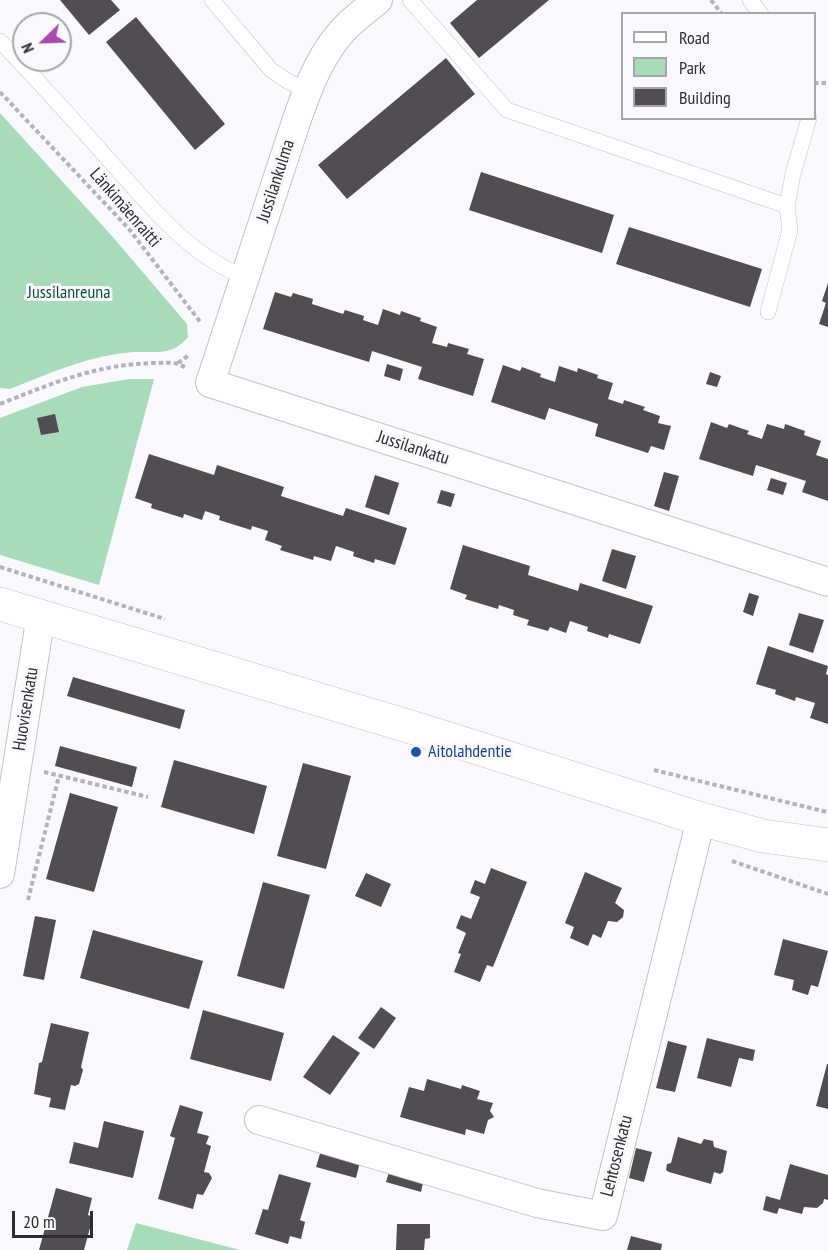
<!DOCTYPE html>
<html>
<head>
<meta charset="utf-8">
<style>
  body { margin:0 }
  #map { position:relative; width:828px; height:1250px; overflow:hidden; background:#f9f9fd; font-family:"PT Sans Narrow",sans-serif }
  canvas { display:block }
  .legend { position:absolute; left:621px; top:12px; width:195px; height:108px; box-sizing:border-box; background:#f9f9fd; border:2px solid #a7a7aa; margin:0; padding:8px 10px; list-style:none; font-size:18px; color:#2d2d2e }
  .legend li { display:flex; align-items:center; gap:12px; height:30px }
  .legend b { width:30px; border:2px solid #a7a7aa }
  .north { position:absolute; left:12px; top:12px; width:60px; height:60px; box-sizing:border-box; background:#f9f9fd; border:2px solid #a7a7aa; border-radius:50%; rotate:247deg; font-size:16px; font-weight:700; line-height:24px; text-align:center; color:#2d2d2e }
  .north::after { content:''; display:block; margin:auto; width:21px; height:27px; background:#aa49b1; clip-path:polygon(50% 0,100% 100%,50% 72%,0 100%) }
  .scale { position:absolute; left:12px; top:1211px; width:81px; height:27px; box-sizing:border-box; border:3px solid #2d2d2e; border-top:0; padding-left:8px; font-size:18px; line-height:21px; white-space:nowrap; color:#2d2d2e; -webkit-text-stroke:4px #f9f9fd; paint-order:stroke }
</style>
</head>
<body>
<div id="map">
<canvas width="828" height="1250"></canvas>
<ul class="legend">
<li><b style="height:8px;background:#fff"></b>Road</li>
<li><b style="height:16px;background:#a7dbba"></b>Park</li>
<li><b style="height:16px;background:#504e50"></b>Building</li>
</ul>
<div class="north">N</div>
<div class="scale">20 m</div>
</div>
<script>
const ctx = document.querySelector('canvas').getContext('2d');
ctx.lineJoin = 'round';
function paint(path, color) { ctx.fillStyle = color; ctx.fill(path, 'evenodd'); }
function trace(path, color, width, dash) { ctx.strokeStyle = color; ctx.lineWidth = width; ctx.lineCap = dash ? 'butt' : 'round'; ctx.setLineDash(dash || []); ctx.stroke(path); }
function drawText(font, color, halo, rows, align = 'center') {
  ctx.font = font + ' "PT Sans Narrow",sans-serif'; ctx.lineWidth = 6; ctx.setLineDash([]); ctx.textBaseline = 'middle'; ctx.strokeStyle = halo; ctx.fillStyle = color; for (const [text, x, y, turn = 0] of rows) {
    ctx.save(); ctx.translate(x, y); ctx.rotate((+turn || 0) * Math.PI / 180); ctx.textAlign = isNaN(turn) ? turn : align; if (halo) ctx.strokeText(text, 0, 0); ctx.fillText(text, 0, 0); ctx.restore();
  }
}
paint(new Path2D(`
  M0 113 112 236 187 324 188 337C171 357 157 351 134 352 90 355 50 373 10 389L0 388Z
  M129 379H154L99 585 0 555V418L82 387Z
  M136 1223 240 1250H127Z`), '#a7dbba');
paint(new Path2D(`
  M60 0H111L120 10 89 35Z
  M477 0H549L479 58 450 23Z
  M136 17 225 124 195 150 106 42Z
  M446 58 475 94 347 199 318 165Z
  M481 172 614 215 602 253 469 210Z
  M629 227 762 269 750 307 616 264Z
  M828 283V327L819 324 826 303 822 301Z
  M275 292 291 297 293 293 313 299 312 304 343 314 345 310 364 316 363 320 378 325 383 309 400 315 401 311 421 318 420 321 437 327 432 343 447 347 448 343 469 349 467 354 484 359 473 396 418 379 422 367 372 351 369 362 263 329Z
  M387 364 403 369 400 381 384 376Z
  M503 365 520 371 522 367 541 374 540 377 555 382 559 366 577 372 578 368 598 375 597 378 613 383 608 399 623 404 624 400 645 407 643 410 660 416 658 423 671 426 664 450 651 446 648 453 595 436 598 424 549 408 545 420 491 402Z
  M710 372 721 376 717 387 706 384Z
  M55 414 59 432 41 435 37 418Z
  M711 422 727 428 729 424 749 431 747 434 762 439 767 424 784 429 785 424 805 431 804 435 821 441 816 455 828 459V501L802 492 806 481 756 465 753 476 699 459Z
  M149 454 214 475 217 465 284 487 281 496 343 516 346 508 407 528 395 565 375 559 374 563 353 556 354 552 336 546 331 561 314 556 313 560 280 550 282 546 265 540 268 531 252 526 251 530 219 520 220 516 205 511 202 520 184 514 183 518 151 508 152 504 135 498Z
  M664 472 679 476 669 511 654 506Z
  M375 475 399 483 389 515 365 507Z
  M771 478 787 483 783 495 767 490Z
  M441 490 455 494 451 507 437 503Z
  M463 545 530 566 528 575 578 591 580 583 653 606 640 644 609 634 608 638 587 631 588 627 570 621 566 633 550 627 548 631 527 625 529 620 513 615 514 610 499 605 498 609 465 599 467 595 450 589Z
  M612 549 636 556 626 589 602 581Z
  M749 593 759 596 753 616 743 612Z
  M799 613 824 620 813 653 789 645Z
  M768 646 828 666 826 674 828 675V724L810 718 815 703 796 697 795 701 775 694 776 690 756 684Z
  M73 677 185 710 180 729 67 696Z
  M60 746 137 767 132 787 55 766Z
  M174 760 267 786 254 834 161 807Z
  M303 763 351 776 326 869 277 856Z
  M70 793 118 807 94 892 46 879Z
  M491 868 527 882 493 967 487 965 480 982 454 972 461 954 458 953 466 933 456 928 461 915 471 919 480 897 470 893 475 880 485 884Z
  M585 872 622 888 615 903 624 910 623 917 617 922 608 921 601 938 593 934 588 946 570 938 574 927 565 923Z
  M366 873 391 884 381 907 355 896Z
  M263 882 310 895 284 989 237 976Z
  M35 916 56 920 44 980 23 976Z
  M93 930 203 961 189 1009 80 978Z
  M783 939 828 951 818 987 811 985 808 995 792 990 794 980 774 975Z
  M381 1007 396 1018 374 1049 358 1038Z
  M203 1010 284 1033 271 1081 190 1059Z
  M51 1023 89 1032 81 1067 83 1070 79 1084 75 1086 71 1085 65 1110 49 1107 51 1098 34 1094 39 1063 42 1062Z
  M333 1035 360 1053 330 1095 303 1077Z
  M707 1038 755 1050 753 1061 739 1058 731 1087 697 1078Z
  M668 1041 687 1046 675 1092 656 1088Z
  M827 1064H828V1109L816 1106Z
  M427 1079 461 1089 462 1085 480 1091 477 1099 493 1103 490 1111 494 1117 488 1120 484 1134 466 1129 465 1135 400 1117 409 1087 424 1091Z
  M180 1105 203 1112 197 1133 209 1136 206 1144 211 1146 204 1172 209 1173 212 1178 203 1195 197 1194 193 1209 158 1199 175 1138 170 1136Z
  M104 1121 144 1131 133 1178 69 1163 74 1142 98 1148Z
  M678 1137 701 1144 704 1139 713 1141 714 1147 727 1151 723 1172 720 1174 714 1172 711 1184 669 1172 666 1170 667 1164 671 1163Z
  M322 1147 361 1158 356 1178 316 1167Z
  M636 1148 652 1152 644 1182 629 1178Z
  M790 1164 828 1175V1200L824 1199 823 1203 817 1208 804 1207 802 1214 779 1208 777 1214 763 1210 766 1196 780 1200Z
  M391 1165 425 1174 421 1192 386 1182Z
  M279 1174 311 1183 300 1220 305 1222 301 1239 290 1236 288 1244 255 1234 263 1209 268 1210Z
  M56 1188 92 1198 88 1215 93 1217 84 1250H39Z
  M397 1224H430V1238L425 1239 424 1250H396Z
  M631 1236 662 1244 661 1250H627Z`), '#504e50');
const service = new Path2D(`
  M212 0 271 70 289 82 307 90
  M410 0 507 110 787 206 790 230 768 312
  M750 0 761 14
  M0 41C37 80 73 119 108 159 148 203 187 255 245 277
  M787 206 793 174 809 118`);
const minor = new Path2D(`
  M378 0C368 8 358 16 349 24 322 50 309 85 297 119L210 383 828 582
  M0 874 41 615
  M259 1120 537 1203 603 1216 701 819`);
const secondary = new Path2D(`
  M0 604 424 731 701 819 763 836 828 845`);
trace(service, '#c2c3c6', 16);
trace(minor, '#c2c3c6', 30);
trace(secondary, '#c2c3c6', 34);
trace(new Path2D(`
  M711 0 722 14
  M814 83H828
  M0 92 129 229 201 323
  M178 363 189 355
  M0 404C53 383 97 364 155 363 167 363 176 361 186 368
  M0 567 165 619
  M654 770 827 812
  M44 772 148 797
  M732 861 828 894
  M28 900 59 776`), '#b4b4b7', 4, [4.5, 3]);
trace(service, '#fff', 15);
trace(minor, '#fff', 28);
trace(secondary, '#fff', 33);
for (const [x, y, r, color] of [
  [416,752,6,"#1a4fb4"]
]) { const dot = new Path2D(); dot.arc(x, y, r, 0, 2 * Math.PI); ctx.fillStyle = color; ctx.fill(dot); trace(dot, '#f9f9fd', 2); }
drawText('18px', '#2d2d2e', '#f9f9fd', [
  ["Jussilankulma",276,181,-72],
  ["Länkimäenraitti",125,208,49],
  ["Jussilankatu",413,448,18],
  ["Huovisenkatu",26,709,-81],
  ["Lehtosenkatu",617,1156,-76]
]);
drawText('18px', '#0e5131', '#f9f9fd', [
  ["Jussilanreuna",69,293]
]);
drawText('18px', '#164399', '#f9f9fd', [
  ["Aitolahdentie",428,752]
], 'left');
</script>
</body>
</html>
